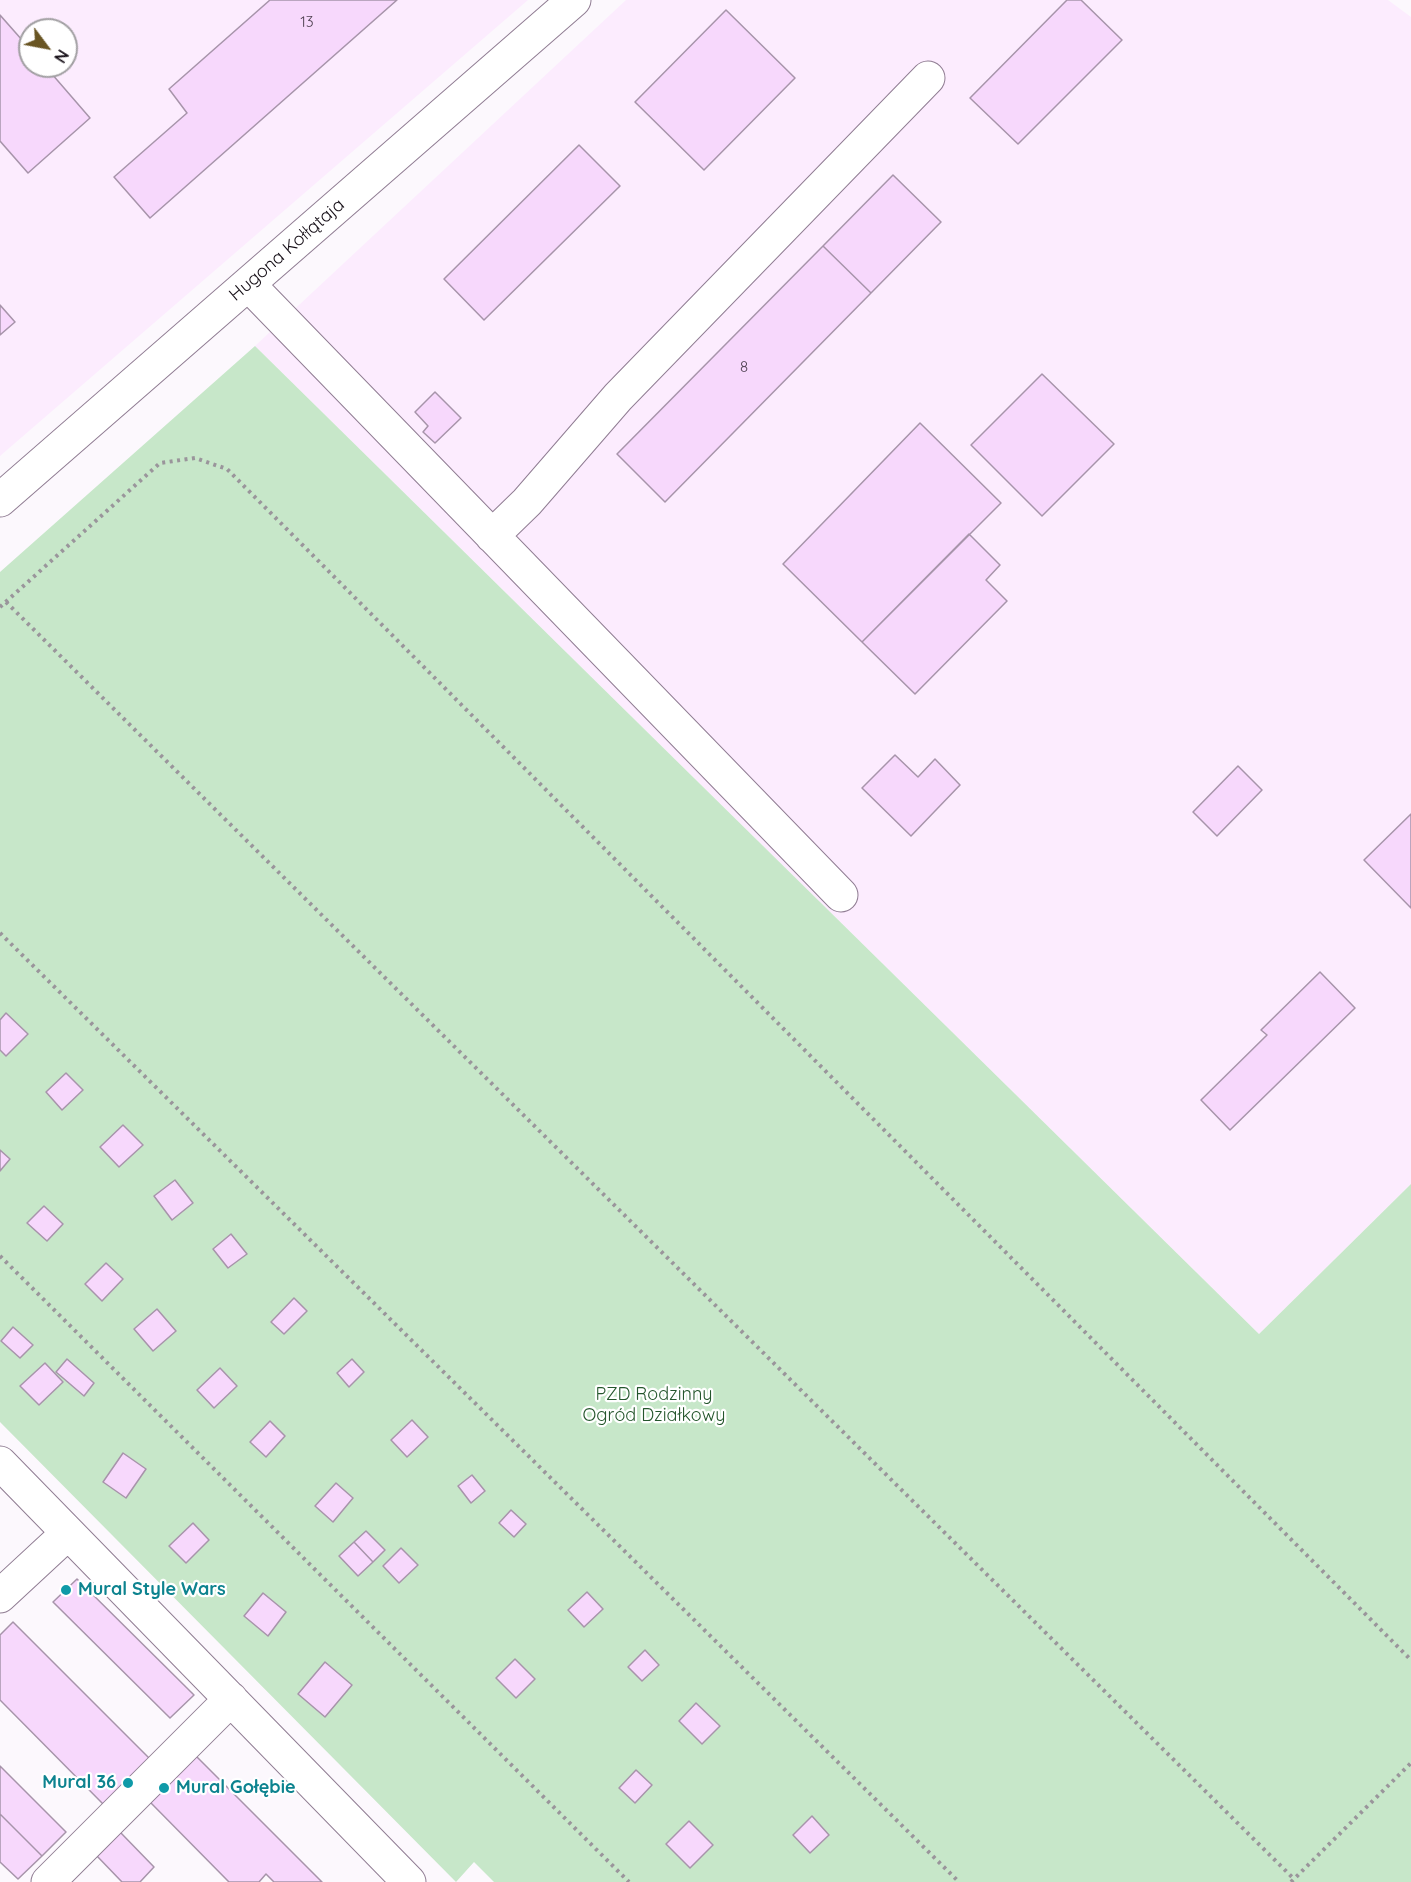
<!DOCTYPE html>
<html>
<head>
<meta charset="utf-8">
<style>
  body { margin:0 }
  #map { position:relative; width:1411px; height:1882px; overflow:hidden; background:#fcf8fd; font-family:Quicksand,sans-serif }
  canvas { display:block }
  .north { position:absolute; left:18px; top:18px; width:60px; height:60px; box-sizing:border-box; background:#fff; border:2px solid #a19fa2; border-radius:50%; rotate:122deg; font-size:16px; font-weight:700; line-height:24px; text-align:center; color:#150e16 }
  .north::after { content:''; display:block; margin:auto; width:21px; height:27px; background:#695523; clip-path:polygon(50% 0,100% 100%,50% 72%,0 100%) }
</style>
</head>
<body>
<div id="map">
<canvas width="1411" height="1882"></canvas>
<div class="north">N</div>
</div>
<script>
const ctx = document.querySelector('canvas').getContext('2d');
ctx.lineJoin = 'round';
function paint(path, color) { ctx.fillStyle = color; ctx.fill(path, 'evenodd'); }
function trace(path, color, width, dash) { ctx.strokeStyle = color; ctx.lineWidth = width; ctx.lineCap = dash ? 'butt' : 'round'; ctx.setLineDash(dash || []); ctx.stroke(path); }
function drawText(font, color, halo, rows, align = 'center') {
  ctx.font = font + ' Quicksand,sans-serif'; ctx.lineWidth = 4.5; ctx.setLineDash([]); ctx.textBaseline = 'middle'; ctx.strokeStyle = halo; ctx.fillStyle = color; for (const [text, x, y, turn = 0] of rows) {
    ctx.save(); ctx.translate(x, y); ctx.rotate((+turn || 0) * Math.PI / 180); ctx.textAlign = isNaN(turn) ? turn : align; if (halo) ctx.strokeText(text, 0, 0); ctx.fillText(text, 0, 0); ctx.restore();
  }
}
paint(new Path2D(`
  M0 0H528L0 456ZM30 30H66V66H30Z
  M626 0H1388L1411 17V1184L1259 1334 255 346Z`), '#fcecfe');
paint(new Path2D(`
  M255 346 1259 1334 1411 1184V1882H494L474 1862 456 1882 0 1422V572Z`), '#c7e7c9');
const building = new Path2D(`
  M270 0H397L150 218 114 177 187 113 169 89Z
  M1067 0H1081L1122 40 1018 144 970 98Z
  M726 10 795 78 704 170 635 102Z
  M0 15 30 49V66H45L90 118 28 173 0 141Z
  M579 145 620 186 484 320 444 279Z
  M893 175 941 222 871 293 823 246Z
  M823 246 871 293 665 502 617 454Z
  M0 305 15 322 0 335Z
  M1042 374 1114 444 1042 516 971 445Z
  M435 392 461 418 435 443 423 432 428 426 415 412Z
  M920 423 1001 503 862 642 783 564Z
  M969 534 1000 565 986 580 1007 601 915 694 862 642Z
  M895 755 918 777 935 759 960 785 911 836 862 788Z
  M1238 766 1262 790 1217 836 1193 812Z
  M1411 814V908L1364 860Z
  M1320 972 1355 1008 1230 1130 1201 1100 1267 1035 1261 1030Z
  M6 1013 28 1034 6 1056 0 1050V1020Z
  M66 1073 83 1090 62 1110 46 1092Z
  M123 1125 143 1145 119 1167 100 1147Z
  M0 1150 10 1159 0 1171Z
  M175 1180 193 1203 172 1220 154 1196Z
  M44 1206 63 1224 47 1241 27 1223Z
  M231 1234 247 1254 228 1268 213 1249Z
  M106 1263 123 1279 102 1301 85 1284Z
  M294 1298 307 1311 284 1334 271 1322Z
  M157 1309 176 1331 153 1351 134 1329Z
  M13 1327 33 1345 20 1358 1 1341Z
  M67 1359 94 1383 84 1396 56 1372Z
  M352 1359 364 1372 349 1387 337 1373Z
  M45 1363 63 1382 39 1405 20 1386Z
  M220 1368 237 1386 214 1408 197 1390Z
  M412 1420 428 1437 407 1457 391 1440Z
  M270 1421 285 1436 266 1457 250 1442Z
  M123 1453 146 1469 126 1498 103 1482Z
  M472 1475 485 1491 471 1503 458 1486Z
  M336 1483 353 1498 333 1522 315 1506Z
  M511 1510 526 1524 514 1537 499 1523Z
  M193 1523 209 1540 186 1563 169 1546Z
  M366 1531 385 1550 373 1562 354 1542Z
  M354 1542 373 1562 358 1576 339 1556Z
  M401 1548 418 1565 399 1583 383 1566Z
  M77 1579 194 1695 170 1718 53 1602Z
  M587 1592 603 1609 584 1627 568 1610Z
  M263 1593 286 1612 268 1636 244 1616Z
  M13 1622 151 1760 105 1806 0 1700V1635Z
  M645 1650 659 1665 642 1681 628 1667Z
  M515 1659 535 1679 516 1698 496 1678Z
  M325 1662 352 1685 325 1717 298 1694Z
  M696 1703 720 1726 702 1744 679 1721Z
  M196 1756 322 1882H274L266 1874 259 1882H229L150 1802Z
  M0 1766 66 1832 42 1856 0 1814Z
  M636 1770 652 1785 635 1803 619 1788Z
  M0 1814 42 1856 18 1879 0 1862Z
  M812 1816 829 1835 810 1853 793 1835Z
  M689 1821 713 1845 690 1868 666 1844Z
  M120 1832 154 1867 140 1882H122L96 1855Z`);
paint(building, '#f7d8fc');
trace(building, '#a794aa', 1.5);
const minor = new Path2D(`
  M248 284 841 895
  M0 500 574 0
  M492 536 527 502 618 397 928 78
  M0 1463 409 1882
  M0 1596 68 1533
  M48 1882 231 1699`);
trace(minor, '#907d93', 35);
trace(new Path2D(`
  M6 602 1294 1879
  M0 607 160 463 195 458 227 469 1411 1660
  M0 933 959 1882
  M0 1256 629 1882
  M1291 1882 1411 1763`), '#9a959b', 4, [3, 4.5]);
trace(minor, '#fff', 33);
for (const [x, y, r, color] of [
  [66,1590,6,"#0f9aa8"],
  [128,1783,6,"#0f9aa8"],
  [164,1788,6,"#0f9aa8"]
]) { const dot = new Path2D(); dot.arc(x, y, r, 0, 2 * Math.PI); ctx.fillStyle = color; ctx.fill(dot); trace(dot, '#fff', 2); }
drawText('15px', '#4e4050', null, [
  ["13",307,22],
  ["8",744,367]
]);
drawText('18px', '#150e16', '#fff', [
  ["Hugona Kołłątaja",287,250,-41]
]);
drawText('18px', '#24562c', '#fff', [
  ["PZD Rodzinny",654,1395],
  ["Ogród Działkowy",654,1416]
]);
drawText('bold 18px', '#0d838f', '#fff', [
  ["Mural Style Wars",78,1590],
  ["Mural 36",116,1783,"right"],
  ["Mural Gołębie",176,1788]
], 'left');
</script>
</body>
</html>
